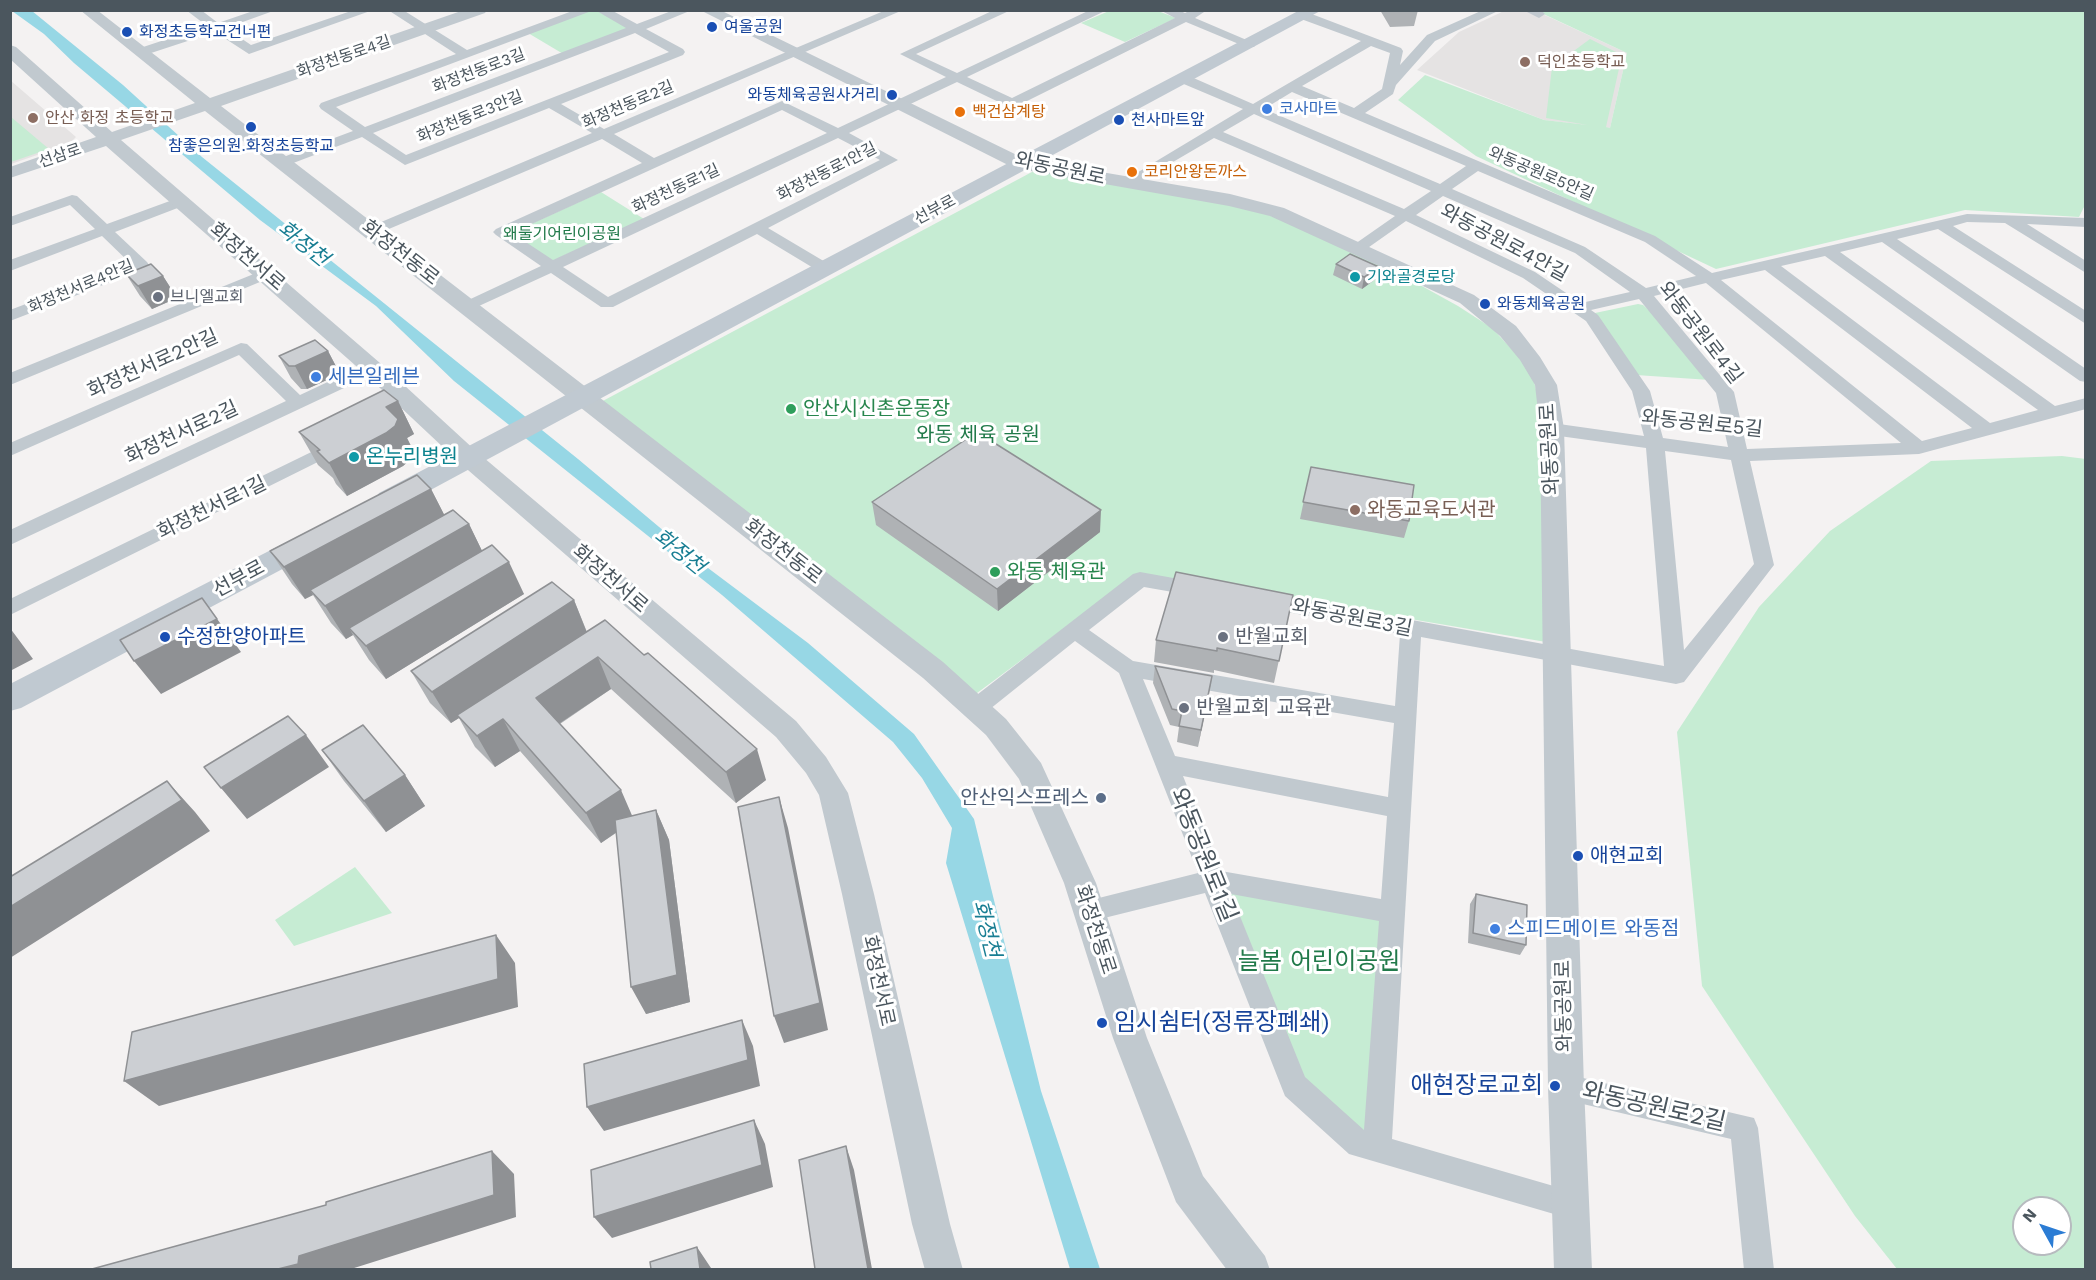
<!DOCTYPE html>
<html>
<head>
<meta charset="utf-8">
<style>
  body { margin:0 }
  #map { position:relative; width:2096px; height:1280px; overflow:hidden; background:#f4f2f2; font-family:"Work Sans",sans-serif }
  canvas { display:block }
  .frame { position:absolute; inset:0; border:12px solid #4b565e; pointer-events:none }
  .north { position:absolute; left:2012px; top:1196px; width:60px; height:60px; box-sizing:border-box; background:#fff; border:2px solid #b7bbbf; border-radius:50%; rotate:310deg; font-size:16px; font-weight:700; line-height:24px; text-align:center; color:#4b565e }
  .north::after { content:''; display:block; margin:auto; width:21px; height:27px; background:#2b7cd4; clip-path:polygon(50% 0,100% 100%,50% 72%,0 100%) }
</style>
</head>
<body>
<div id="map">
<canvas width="2096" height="1280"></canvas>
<div class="frame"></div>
<div class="north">N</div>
</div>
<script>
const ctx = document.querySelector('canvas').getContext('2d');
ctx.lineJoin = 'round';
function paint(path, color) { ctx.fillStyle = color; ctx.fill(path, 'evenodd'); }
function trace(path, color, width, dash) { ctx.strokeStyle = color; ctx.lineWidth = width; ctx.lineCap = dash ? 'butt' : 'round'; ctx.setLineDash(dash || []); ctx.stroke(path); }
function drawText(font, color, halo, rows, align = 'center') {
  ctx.font = font + ' "Work Sans","Noto Sans KR",sans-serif'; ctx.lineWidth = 6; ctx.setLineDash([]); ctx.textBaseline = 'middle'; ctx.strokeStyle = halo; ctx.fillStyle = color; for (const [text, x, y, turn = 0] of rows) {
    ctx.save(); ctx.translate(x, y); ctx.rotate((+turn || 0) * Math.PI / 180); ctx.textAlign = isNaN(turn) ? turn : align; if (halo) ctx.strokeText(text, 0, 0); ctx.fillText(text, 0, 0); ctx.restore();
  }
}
paint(new Path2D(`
  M1504 11H1536L1627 53 1610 128 1544 120 1417 70 1459 32Z
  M10 80 76 137 69 144 11 164Z`), '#e5e3e3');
paint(new Path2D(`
  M591 10 597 11 632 29 565 55 528 33Z
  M1109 11H1158L1176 18 1125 42 1081 23Z
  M1537 11H2085V205L2079 217 1965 210 1716 269 1476 156 1398 100 1425 75 1544 120 1588 125 1546 118 1552 67 1590 39 1622 55 1606 127 1610 128 1627 53Z
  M10 117H11L49 149 11 162Z
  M1045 165 1258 211 1303 228 1420 285 1458 306 1492 328 1531 370 1541 409 1552 643 1139 573 973 696 599 403Z
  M601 192 644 219 552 261 511 235 513 232Z
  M1638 304 1643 305 1691 347 1710 380 1636 375 1593 315 1595 313Z
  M2062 456 2086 459 2085 1269H1897L1855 1216 1702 986 1677 732 1759 607 1830 531 1931 461ZM2024 1208H2060V1244H2024Z
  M355 867 392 913 294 946 275 920Z
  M1228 887 1381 911 1369 1142 1304 1082Z`), '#c6ecd3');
paint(new Path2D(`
  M12 11H32L123 85 202 157 578 459 708 568 808 643 914 734 974 819 1041 1091 1100 1269H1070L946 863 952 828 922 778 893 742 722 595 454 381 376 306 260 220 74 63 44 34Z`), '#97d7e5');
paint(new Path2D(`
  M186 10H201L218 23 256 10H276L226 28 251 45 354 10H373L249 54 215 32 145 55H137L135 52 137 49 207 26Z
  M388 10H403L467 50 575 10H594L336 107 365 127 626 28 595 10H611L637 24 674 10H692L646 29 683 49 685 52 683 55 561 104 604 129 886 10H903L614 134 654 158 782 101 838 128 946 77 900 54 994 10H1011L916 54 957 73 1090 10H1107L967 77 1012 98 1175 18 1160 10H1178L1185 13 1191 10H1207L1195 18 1256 44 1254 47H1246L1186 22 1017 106H1007L957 82 849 133 898 160 768 228 832 266 834 269 832 272H820L757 234 613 307H601L551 273 468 311 460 306 462 303 541 266 496 235 493 232 496 229 642 163 602 139 377 234H367L364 231 367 228 592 133 549 108 405 165 362 137 288 165H278L276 162 278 159 353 131 321 109 319 106 321 103 456 54ZM635 33 669 52 406 155 373 133ZM782 110 827 133 553 260 512 233ZM838 138 880 160 608 297 563 267Z
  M1483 10H1500L1435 41 1396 85 1393 94 1365 113 1655 236 1712 273 1967 214 2086 218V227L2027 224 2086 261V273L2005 223 1967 222 1953 226 2086 311V324L1938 229 1897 239 2086 369V382L2080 381 1882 242 1840 252 2055 406 2086 398V409L1919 454 1750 461 1774 565 1684 682 1676 684 1421 637 1392 1139 1581 1194 1586 1204 1581 1214 1571 1219 1349 1154 1285 1096 1205 893 1088 922 1079 919 1076 911 1079 903 1198 873 1119 673 1075 641 985 713 977 716 969 713 966 707 969 701 1133 574 1140 572 1201 583 1208 585 1211 590 1208 595 1201 597 1144 587 1089 630 1133 661 1395 706 1400 634 1257 606 1254 601 1257 596 1264 593 1664 666 1646 448 1552 435 1546 433 1543 429 1546 425 1552 423 1644 436 1632 391 1586 321 1523 278 1406 221 1362 252H1352L1349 249 1352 246 1395 216 1214 138 1132 186 1127 187 1120 183 1243 109 1179 82 1178 79 1179 76H1189L1253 104 1361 41 1301 19V13H1309L1401 48 1403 51 1400 65 1427 35ZM1371 46 1390 53 1382 89 1354 108 1302 86ZM1292 92 1466 166 1440 184 1264 109ZM1254 114 1431 191 1404 209 1223 132ZM1478 171 1645 242 1696 276 1646 288 1585 247 1452 189ZM1443 196 1575 253 1630 292 1581 303 1535 272 1416 215ZM1825 256 2038 410 1990 423 1781 266ZM1765 270 1972 428 1922 441 1721 280ZM1706 283 1901 443 1747 449 1734 392 1654 296ZM1639 299 1716 393 1728 447 1663 438 1650 391 1598 315 1591 310ZM1665 451 1731 460 1754 564 1684 650ZM1143 679 1394 723 1388 797 1175 756ZM1183 776 1387 816 1381 899 1221 871ZM1231 894 1379 921 1364 1130 1305 1077Z
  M1523 10H1541L1545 14 1539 18Z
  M72 195 77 196 107 224 178 198H188L190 201 188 204 115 232 147 262 149 265 147 268 10 321V310L131 264 102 236 10 271V260L95 229 70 205 10 226V217Z
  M266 269 274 274 272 277 10 385V373Z
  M241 343 247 344 300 395 366 364H378L381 368 378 372 10 545V530L286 401 239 355 10 456V443Z
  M338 439 344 441 347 445 344 449 10 615V599Z
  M1566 1074 1754 1118 1758 1128 1774 1270H1744L1731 1139 1566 1100 1556 1097 1552 1087 1556 1077Z`), '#c1c9cf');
paint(new Path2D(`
  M80 10H97L210 98 464 10H487L485 13 221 106 943 662 1006 719 1041 763 1096 883 1147 1038 1203 1176 1265 1256 1270 1270H1227L1176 1202 1113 1038 1064 883 1019 779 986 735 923 678 205 111 121 140 380 363 477 452 796 721 826 757 848 793 874 894 950 1224 963 1270H925L912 1224 842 894 819 795 806 773 776 737 461 464 364 373 106 146 10 178V167L96 137 10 59V45L16 47 112 132 195 103Z
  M700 10H720L1025 159 1230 194 1284 208 1474 295 1516 326 1540 357 1557 385 1564 429 1584 1087 1592 1270H1554L1548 1087 1540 429 1535 385 1520 360 1500 336 1460 303 1270 216 1229 206 1014 168Z`), '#c1c9cf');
paint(new Path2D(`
  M1300 10H1322L399 507 389 509 379 507 375 500 379 493Z
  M312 531 322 534 326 541 322 548 21 708 10 711V684L302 534Z`), '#c0c9d1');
paint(new Path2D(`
  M1380 10H1418L1414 26 1390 27Z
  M1336 264 1377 278 1362 289 1333 275Z
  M126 274 163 276 177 298 152 309 140 296Z
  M328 351 340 374 307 389H301L291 378 279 356Z
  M398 401 414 434 407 438 414 452 411 459 403 466 347 496 336 484 333 478 318 465 299 432Z
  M1311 467 1409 521 1404 538 1300 519Z
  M431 489 444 515 469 524 482 551 524 594 386 679 369 660 353 635 346 639 331 623 313 595 305 599 292 584 270 551Z
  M872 502 1100 532 998 611 876 525Z
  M1293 595 1274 683 1214 670V673L1154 662 1156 640Z
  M574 600 587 632 766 780 736 803 611 689 560 724 632 816 656 810 669 840 690 1002 646 1014 616 833 601 843 520 751 495 767 475 747 459 718 451 723 430 703 411 671Z
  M1155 666 1212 676 1198 747 1177 742 1179 727 1170 725 1153 683Z
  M322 750 405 775 425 806 386 832 344 781Z
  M1476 894 1526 945 1520 955 1468 943 1470 904Z`), '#afb2b5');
paint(new Path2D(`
  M1379 267 1377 278 1362 289 1364 277Z
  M163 276 177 298 152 309 138 286Z
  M328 351 340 374 307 389 295 366Z
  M398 401 414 434 407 438 414 452 411 459 403 466 347 496 329 463 386 407Z
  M431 489 448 522 310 590 313 595 305 599 284 567Z
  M1101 510 1100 532 998 611 997 589Z
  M469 524 485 557 349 628 353 635 346 639 325 606Z
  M509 562 524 594 386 679 366 646Z
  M202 598 241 652 161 694 134 661Z
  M574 600 587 633 457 715 459 718 451 723 432 692Z
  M10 628 33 659 10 671Z
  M598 657 611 689 551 729 536 698Z
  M1212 676 1209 693 1198 747 1201 730Z
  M503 719 520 751 495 767 477 736Z
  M306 735 329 767 247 819 221 788Z
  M757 749 766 780 736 803 726 772Z
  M405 775 425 806 386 832 364 801Z
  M167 781 195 812 210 831 10 958V907Z
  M621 790 634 820 601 843 586 813Z
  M779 797 788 828 828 1030 784 1043 774 1016Z
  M656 810 669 840 690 1002 646 1014 631 987Z
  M496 935 515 963 518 1007 159 1106 124 1081Z
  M742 1020 753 1046 760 1086 604 1131 587 1107Z
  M754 1120 765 1144 773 1187 612 1238 594 1217Z
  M846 1146 854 1170 872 1269H868Z
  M492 1151 514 1174 516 1217 351 1269H278L299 1256Z
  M697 1247 711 1268V1269H700Z`), '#8f9194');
const building = new Path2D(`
  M1350 254 1379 267 1364 277 1336 264Z
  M151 264 163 276 138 286 126 274Z
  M315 340 328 351 295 366H289L279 356Z
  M384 390 398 401 386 407 398 419 395 426 386 433 329 463 317 451 320 450 299 432Z
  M977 432 1101 510 997 589 872 502Z
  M1311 467 1414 485 1409 521 1303 502Z
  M417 475 431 489 284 567 270 551Z
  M453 510 469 524 325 606 310 590Z
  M492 545 509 562 366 646 349 628Z
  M1176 572 1293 595 1279 661 1217 648V651L1156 640Z
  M552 582 574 600 432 692 411 671Z
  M202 598 217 619 134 661 120 640Z
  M605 620 644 655 648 653 757 749 726 772 598 657 536 698 621 790 586 813 503 719 477 736 457 715Z
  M1155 666 1212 676 1201 730 1179 726 1182 711 1172 709Z
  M288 716 306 735 221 788 204 767Z
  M363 725 405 775 364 801 322 750Z
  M167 781 182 800 10 907V877Z
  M779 797 820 1003 774 1016 738 807Z
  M656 810 677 975 631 987 615 820Z
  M1476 894 1527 905 1526 945 1473 933Z
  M496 935 498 979 124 1081 132 1032Z
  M742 1020 748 1060 587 1107 584 1064Z
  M754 1120 762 1165 594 1217 591 1170Z
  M846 1146 868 1269H815L799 1160Z
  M492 1151 494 1195 299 1256 298 1264 278 1269H92L326 1205V1202Z
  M697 1247 700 1269H651L650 1262Z`);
paint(building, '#cccfd3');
trace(building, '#8f9194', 1.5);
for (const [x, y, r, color] of [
  [712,27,6,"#1a4fb4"],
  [127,32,6,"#1a4fb4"],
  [1525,62,6,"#8d6e63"],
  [892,95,6,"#1a4fb4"],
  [1267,109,6,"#3f7fe0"],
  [960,112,6,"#e8710a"],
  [33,118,6,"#8d6e63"],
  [1119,120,6,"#1a4fb4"],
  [251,127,6,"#1a4fb4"],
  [1132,172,6,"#e8710a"],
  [1355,277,6,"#0f9aa8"],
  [158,297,6,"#6b7280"],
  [1485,304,6,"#1a4fb4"],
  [316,377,6,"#3f7fe0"],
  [791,409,6,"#2e9e5b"],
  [354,457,6,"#0f9aa8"],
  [1355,510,6,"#8d6e63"],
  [995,572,6,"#2e9e5b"],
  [165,637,6,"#1a4fb4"],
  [1223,637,6,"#6b7280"],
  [1184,708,6,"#6b7280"],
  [1101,798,6,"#5c6f8a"],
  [1578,856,6,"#1a4fb4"],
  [1495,929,6,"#3f7fe0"],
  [1102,1023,6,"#1a4fb4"],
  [1555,1086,6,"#1a4fb4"]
]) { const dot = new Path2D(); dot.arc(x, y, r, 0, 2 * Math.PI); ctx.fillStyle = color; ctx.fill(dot); trace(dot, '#fff', 2); }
drawText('16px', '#164399', '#fff', [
  ["여울공원",724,27],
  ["화정초등학교건너편",139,32],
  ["와동체육공원사거리",880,95,"right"],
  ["천사마트앞",1131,120],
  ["참좋은의원.화정초등학교",251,146,"center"],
  ["와동체육공원",1497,304]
], 'left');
drawText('16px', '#4b565e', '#fff', [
  ["화정천동로4길",344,57,-19],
  ["화정천동로3길",479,71,-21],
  ["화정천동로2길",628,105,-23],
  ["화정천동로3안길",470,117,-22],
  ["선삼로",60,156,-19],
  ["화정천동로1안길",827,172,-27],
  ["와동공원로5안길",1541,174,23],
  ["화정천동로1길",676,189,-25],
  ["선부로",935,210,-28],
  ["화정천서로4안길",81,287,-23]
]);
drawText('16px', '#785e54', '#fff', [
  ["덕인초등학교",1537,62],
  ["안산 화정 초등학교",45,118]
], 'left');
drawText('16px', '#366cbe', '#fff', [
  ["코사마트",1279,109]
], 'left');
drawText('16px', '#c56008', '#fff', [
  ["백건삼계탕",972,112],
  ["코리안왕돈까스",1144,172]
], 'left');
drawText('16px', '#217a4a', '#fff', [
  ["왜둘기어린이공원",562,234]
]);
drawText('16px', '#0d838f', '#fff', [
  ["기와골경로당",1367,277]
], 'left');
drawText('16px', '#5b616d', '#fff', [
  ["브니엘교회",170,297]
], 'left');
drawText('20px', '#4b565e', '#fff', [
  ["와동공원로",1060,169,12],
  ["와동공원로4안길",1504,243,28],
  ["화정천동로",400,253,38],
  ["화정천서로",247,257,41],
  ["와동공원로4길",1700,333,52],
  ["화정천서로2안길",153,364,-24],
  ["와동공원로5길",1702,424,6],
  ["화정천서로2길",182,433,-25],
  ["와동공원로",1550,449,-93],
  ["화정천서로1길",212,508,-26],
  ["화정천동로",783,552,38],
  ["선부로",239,579,-28],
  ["화정천서로",610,579,41],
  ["와동공원로3길",1352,618,11],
  ["화정천동로",1095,930,72],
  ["화정천서로",878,981,78],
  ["와동공원로",1564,1006,-91]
]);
drawText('20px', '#366cbe', '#fff', [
  ["세븐일레븐",328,377],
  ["스피드메이트 와동점",1507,929]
], 'left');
drawText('20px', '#27864d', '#fff', [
  ["안산시신촌운동장",803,409],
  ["와동 체육관",1007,572]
], 'left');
drawText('20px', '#217a4a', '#fff', [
  ["와동 체육 공원",978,435]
]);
drawText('20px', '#0d838f', '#fff', [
  ["온누리병원",366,457]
], 'left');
drawText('20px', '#785e54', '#fff', [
  ["와동교육도서관",1367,510]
], 'left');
drawText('20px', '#164399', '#fff', [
  ["수정한양아파트",177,637],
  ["애현교회",1590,856]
], 'left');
drawText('20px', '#5b616d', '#fff', [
  ["반월교회",1235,637],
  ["반월교회 교육관",1196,708]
], 'left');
drawText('20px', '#4e5e75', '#fff', [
  ["안산익스프레스",1089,798]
], 'right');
drawText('italic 21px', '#197e93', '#fff', [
  ["화정천",303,244,39],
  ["화정천",679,552,39],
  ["화정천",986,929,76]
]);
drawText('24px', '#4b565e', '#fff', [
  ["와동공원로1길",1203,855,68],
  ["와동공원로2길",1654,1107,13]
]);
drawText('24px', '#217a4a', '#fff', [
  ["늘봄 어린이공원",1319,962]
]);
drawText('24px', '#164399', '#fff', [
  ["임시쉼터(정류장폐쇄)",1114,1023],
  ["애현장로교회",1543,1086,"right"]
], 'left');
</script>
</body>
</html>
